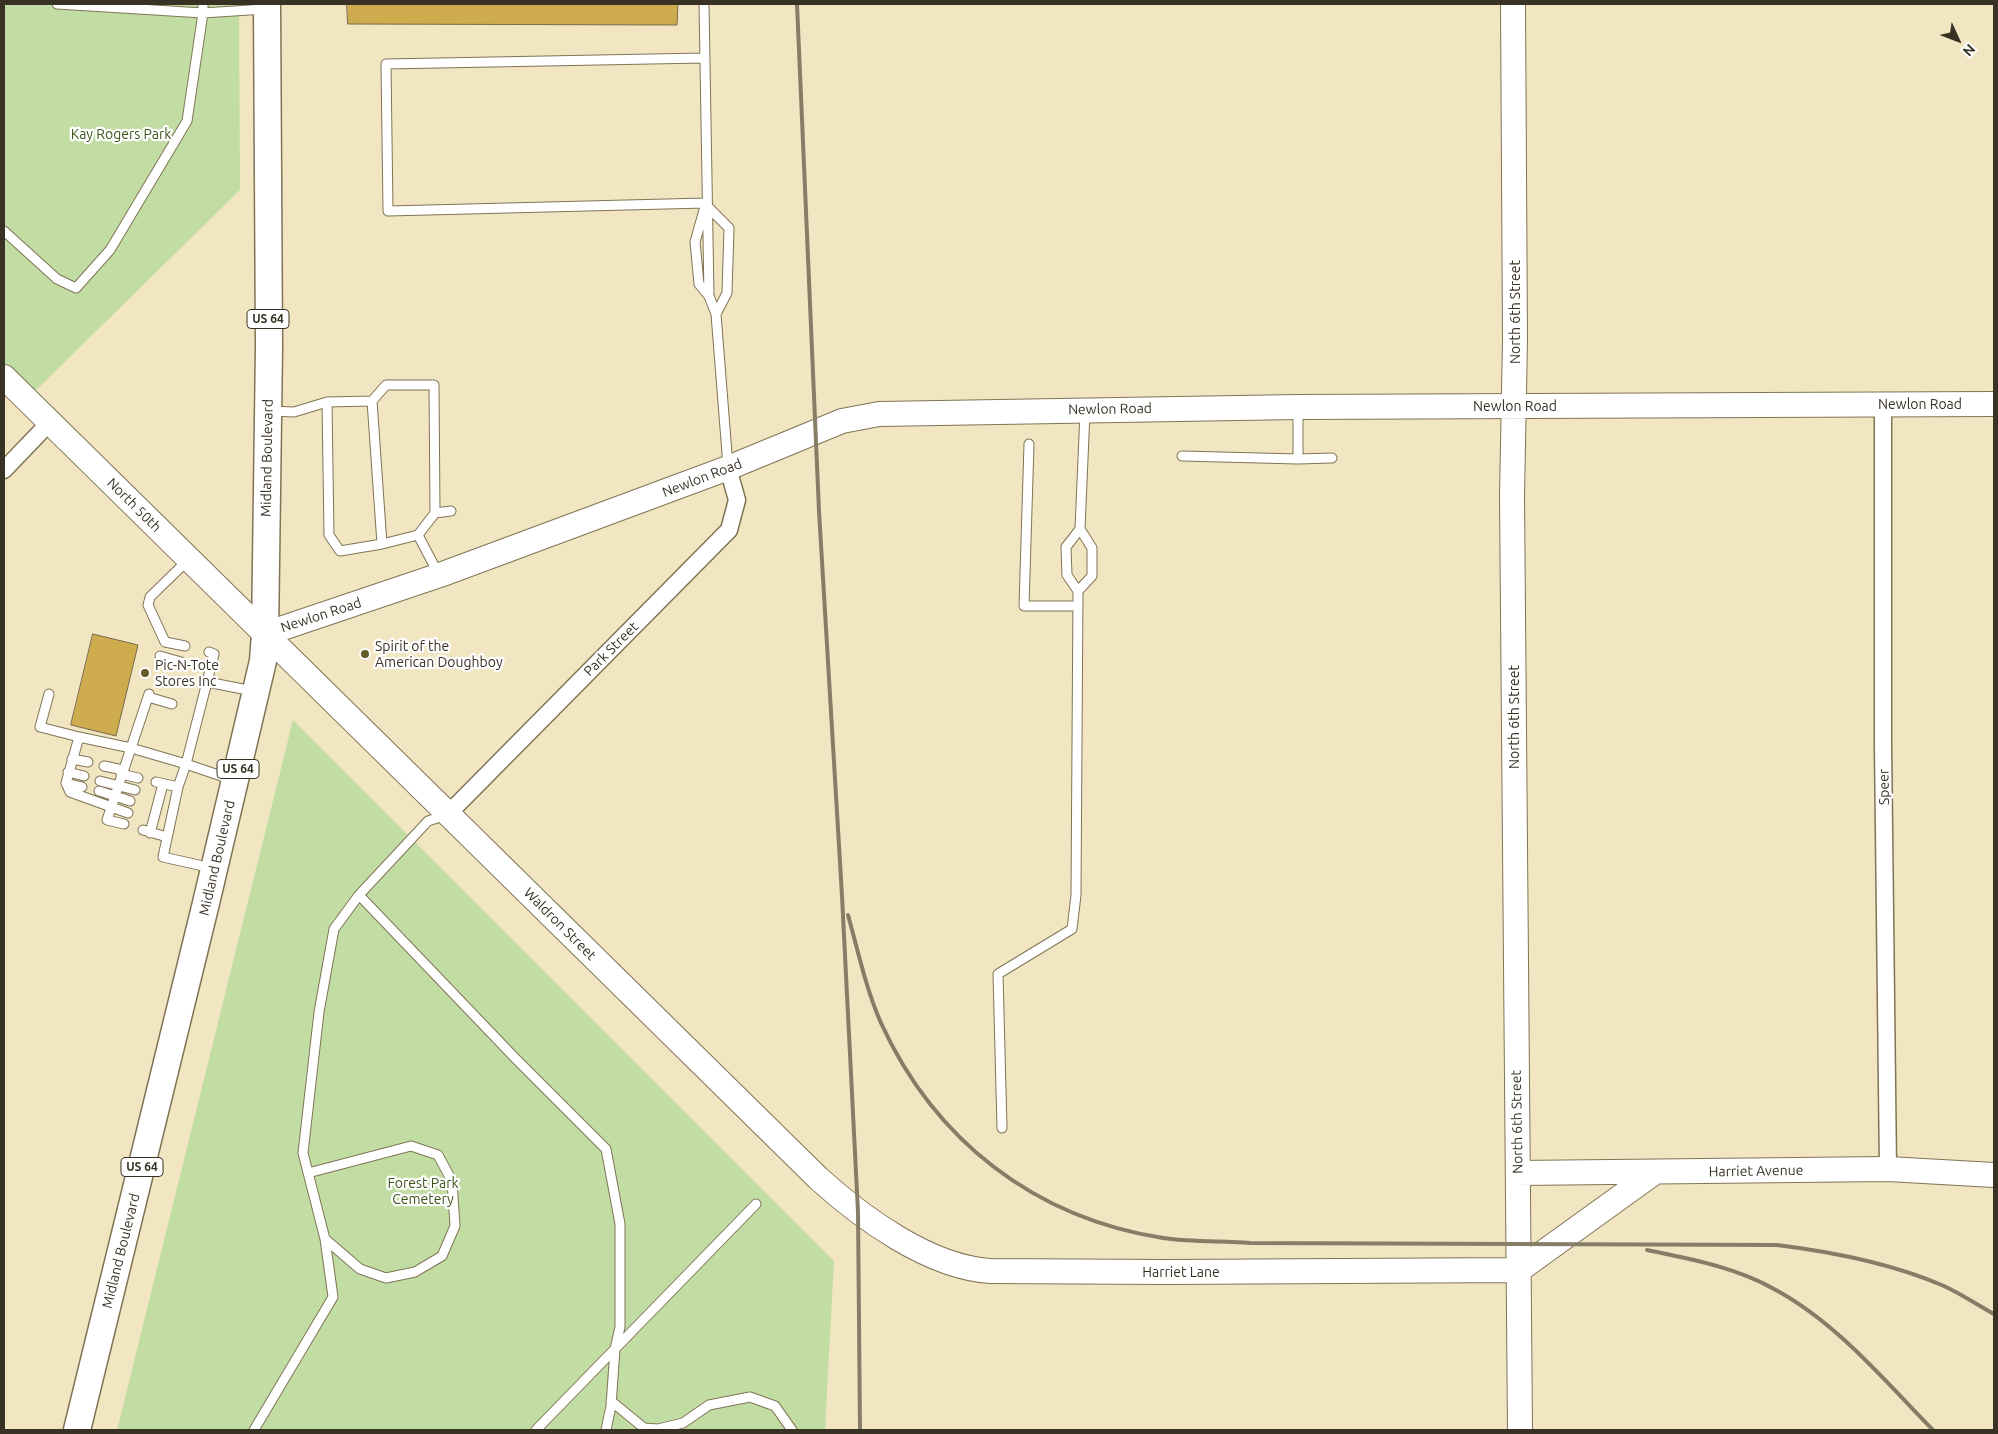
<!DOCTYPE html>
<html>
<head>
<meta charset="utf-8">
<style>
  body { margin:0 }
  #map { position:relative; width:1998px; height:1434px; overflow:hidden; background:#f2e5c2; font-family:Ubuntu,sans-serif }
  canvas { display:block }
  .frame { position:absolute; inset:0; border:5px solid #383225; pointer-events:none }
  .north { position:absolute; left:1933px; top:15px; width:50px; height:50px; -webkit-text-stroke:4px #fff; paint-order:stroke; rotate:133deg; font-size:14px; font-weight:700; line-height:20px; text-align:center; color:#383225 }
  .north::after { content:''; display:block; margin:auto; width:18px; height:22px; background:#383225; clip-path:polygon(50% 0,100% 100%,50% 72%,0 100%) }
</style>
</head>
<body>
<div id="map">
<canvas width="1998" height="1434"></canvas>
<div class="frame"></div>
<div class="north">N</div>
</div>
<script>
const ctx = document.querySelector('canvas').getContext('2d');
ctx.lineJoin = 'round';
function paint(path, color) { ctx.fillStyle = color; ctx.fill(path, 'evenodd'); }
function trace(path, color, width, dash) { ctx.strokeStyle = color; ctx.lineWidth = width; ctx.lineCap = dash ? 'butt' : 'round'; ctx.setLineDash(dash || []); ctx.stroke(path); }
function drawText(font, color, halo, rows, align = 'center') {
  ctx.font = font + ' Ubuntu,sans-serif'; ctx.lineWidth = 4.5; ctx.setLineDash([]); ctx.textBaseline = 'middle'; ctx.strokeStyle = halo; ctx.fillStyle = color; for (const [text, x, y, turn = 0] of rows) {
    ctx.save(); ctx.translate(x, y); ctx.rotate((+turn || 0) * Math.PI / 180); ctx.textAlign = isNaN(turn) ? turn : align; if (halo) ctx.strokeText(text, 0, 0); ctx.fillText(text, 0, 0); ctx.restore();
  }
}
paint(new Path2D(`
  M4 4H239L240 190 32 394 4 366Z
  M293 720 834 1261 825 1430H117Z`), '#c2dda4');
const building = new Path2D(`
  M347 4H678L677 25 348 24Z
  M93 634 138 645 116 736 71 725Z`);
paint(building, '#ceab4c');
trace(building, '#766a4b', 1);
const lane = new Path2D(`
  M203 4V13L265 9
  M704 4 709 296 716 314 728 466
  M704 58 386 64 388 211 706 203
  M706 205 729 228 727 293 716 314
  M704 210 695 242 699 284 709 296
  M4 231 57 279 76 288 110 250 187 121 203 13 57 4
  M372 401 386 385H434L435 513
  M271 411 294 412 327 402
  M1029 444 1024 606H1077
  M1182 456 1298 459V407
  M1298 459 1332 458
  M418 535 435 513 451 511
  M382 544 372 401 327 402 329 535 340 551 382 544 418 535 439 575
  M1078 591 1092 576V548L1080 529
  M185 646 165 642 148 605 150 597 188 560
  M160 656 181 662
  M207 682 214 654 209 652
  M49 694 40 727 79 737
  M149 694 131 748 186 764 178 787 163 857 212 868
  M148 697 172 704
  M72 759 88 762
  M104 766 123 770
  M68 772 84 776
  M121 774 138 778
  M233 780 186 764 207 682 253 691
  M100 781 135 790
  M156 782 178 787
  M66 783 70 792 128 813
  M82 787 66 783 79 737 131 748 115 796 99 791
  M124 824 107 820 115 796 130 801
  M143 830 167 837
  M150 833 163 784
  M359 895 515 1058 606 1149 620 1224V1327L615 1349 611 1406 606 1430
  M1002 1128 998 974 1072 929 1076 895 1078 591 1067 575 1066 547 1080 529 1085 412
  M308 1173 411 1146 438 1155 452 1181 455 1226 442 1256 415 1272 386 1278 360 1269 325 1239
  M611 1401 644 1428 658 1429 683 1423 709 1405 750 1397 775 1406 792 1430
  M254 1430 333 1297 325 1239 303 1153 319 1012 334 929 359 895 428 821 446 815
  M536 1430 756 1204`);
const street = new Path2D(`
  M1883 404V745L1888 1169
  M4 470 50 422
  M448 814 729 530 737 500 728 468`);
const secondary = new Path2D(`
  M1513 4 1515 340 1512 496 1520 1430
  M4 377 818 1178C862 1218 929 1267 990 1271L1165 1272 1519 1270 1655 1172
  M265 634 440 575 728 468 842 421 879 414 1298 407 1994 404
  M1518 1173 1888 1169 1994 1175`);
const primary = new Path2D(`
  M77 1430 206 903 263 661 265 634 269 346 267 4`);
trace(lane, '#807455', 11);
trace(street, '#807455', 19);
trace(secondary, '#807455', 26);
trace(primary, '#807455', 29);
trace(lane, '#fff', 9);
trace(street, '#fff', 16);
trace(secondary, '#fff', 24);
trace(primary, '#fff', 26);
trace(new Path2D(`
  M797 4 819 511 842 896 858 1212 860 1430
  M848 915C858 951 866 989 881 1023 935 1141 1035 1218 1163 1238 1191 1242 1221 1241 1250 1243L1777 1245C1834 1252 1891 1263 1944 1286 1961 1294 1978 1305 1994 1314
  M1647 1250C1690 1259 1735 1267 1774 1289 1836 1322 1884 1380 1933 1430`), '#867d67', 4);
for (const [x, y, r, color] of [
  [365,654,5,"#635c28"],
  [145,673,5,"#635c28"]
]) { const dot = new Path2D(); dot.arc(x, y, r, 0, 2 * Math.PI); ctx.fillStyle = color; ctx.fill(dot); trace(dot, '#fff', 2); }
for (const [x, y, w] of [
  [268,319,42],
  [238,769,42],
  [142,1167,42]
]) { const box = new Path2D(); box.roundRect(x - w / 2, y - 9.5, w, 19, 4); ctx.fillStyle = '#fff'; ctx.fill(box); trace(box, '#383225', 1); }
drawText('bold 12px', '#383225', null, [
  ["US 64",268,319],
  ["US 64",238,769],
  ["US 64",142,1167]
]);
drawText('14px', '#3d5418', '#fff', [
  ["Kay Rogers Park",121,134],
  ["Forest Park",423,1183],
  ["Cemetery",423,1199]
]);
drawText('14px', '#383225', '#fff', [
  ["North 6th Street",1515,312,-90],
  ["Newlon Road",1920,404],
  ["Newlon Road",1515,406],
  ["Newlon Road",1110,409,-1],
  ["Midland Boulevard",267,458,-89],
  ["Newlon Road",702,478,-21],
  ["North 50th",134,505,45],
  ["Newlon Road",321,615,-18],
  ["Park Street",611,649,-45],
  ["North 6th Street",1514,717,-90],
  ["Speer",1884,787,-91],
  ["Midland Boulevard",217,858,-77],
  ["Waldron Street",560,924,45],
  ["North 6th Street",1517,1122,-91],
  ["Harriet Avenue",1756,1171,-1],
  ["Midland Boulevard",121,1251,-76],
  ["Harriet Lane",1181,1272]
]);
drawText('14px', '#383225', '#fff', [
  ["Spirit of the",375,646],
  ["American Doughboy",375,662],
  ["Pic-N-Tote",155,665],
  ["Stores Inc",155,681]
], 'left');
</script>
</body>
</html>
